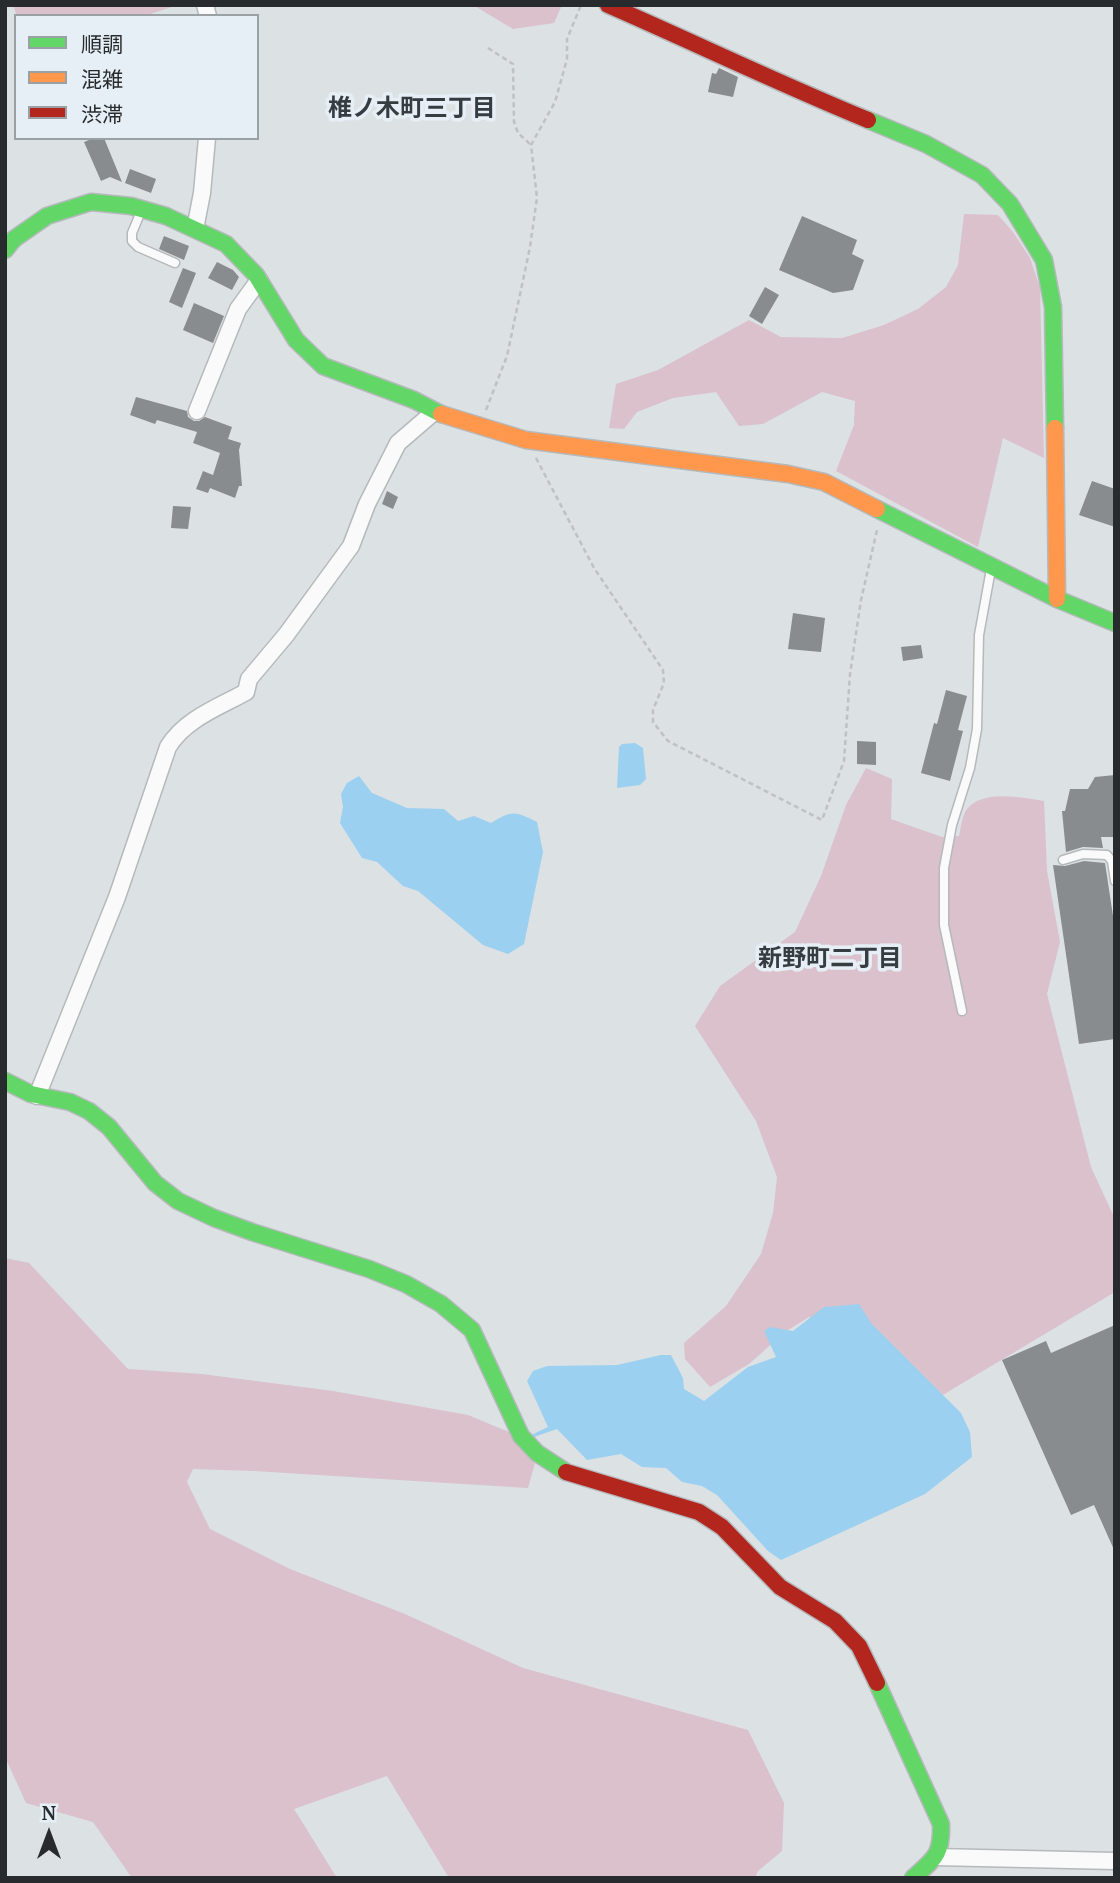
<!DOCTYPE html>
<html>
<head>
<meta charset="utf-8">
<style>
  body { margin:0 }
  #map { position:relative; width:1120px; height:1883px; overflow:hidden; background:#dce1e4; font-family:"PT Serif","Noto Sans JP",serif }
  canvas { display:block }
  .frame { position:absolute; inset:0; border:7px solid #282b2d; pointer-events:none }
  .legend { position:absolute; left:14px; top:14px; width:245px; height:126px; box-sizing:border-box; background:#e6eff5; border:2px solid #9aa1a5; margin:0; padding:9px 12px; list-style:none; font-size:21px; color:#282b2d }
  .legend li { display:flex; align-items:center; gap:14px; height:35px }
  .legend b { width:35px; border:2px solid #9aa1a5 }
  .north { position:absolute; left:14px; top:1799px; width:70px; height:70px; -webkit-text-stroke:5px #e6eff5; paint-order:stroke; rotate:0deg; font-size:19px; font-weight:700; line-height:28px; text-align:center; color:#282b2d }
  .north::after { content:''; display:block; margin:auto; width:24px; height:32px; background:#282b2d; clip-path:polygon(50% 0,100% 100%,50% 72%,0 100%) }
</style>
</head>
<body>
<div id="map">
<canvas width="1120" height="1883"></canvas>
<div class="frame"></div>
<ul class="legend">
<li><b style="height:9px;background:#63d668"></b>順調</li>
<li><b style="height:9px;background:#ff974d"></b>混雑</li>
<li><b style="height:9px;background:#b3261e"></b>渋滞</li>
</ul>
<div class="north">N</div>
</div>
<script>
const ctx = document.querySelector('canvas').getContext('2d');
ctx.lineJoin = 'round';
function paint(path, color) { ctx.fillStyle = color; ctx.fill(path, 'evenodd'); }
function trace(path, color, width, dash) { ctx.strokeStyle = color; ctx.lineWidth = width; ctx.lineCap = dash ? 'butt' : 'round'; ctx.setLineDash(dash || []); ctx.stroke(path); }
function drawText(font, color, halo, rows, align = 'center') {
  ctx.font = font + ' "PT Serif","Noto Sans JP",serif'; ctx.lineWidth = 7; ctx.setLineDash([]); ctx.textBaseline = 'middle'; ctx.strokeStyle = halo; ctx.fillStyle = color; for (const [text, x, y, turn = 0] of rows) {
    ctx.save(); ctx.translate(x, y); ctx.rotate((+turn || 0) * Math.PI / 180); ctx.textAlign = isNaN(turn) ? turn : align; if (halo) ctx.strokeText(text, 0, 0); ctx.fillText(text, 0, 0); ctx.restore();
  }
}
paint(new Path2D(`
  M13 5H178L144 16H17Z
  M473 5H562L554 23 513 29Z
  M964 214 998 215 1013 232 1030 258 1040 288 1044 458 1003 438 978 547 836 471 854 425 855 401 822 392 763 424 739 426 716 392 673 398 637 412 624 429 609 428 616 384 658 370 749 320 781 337 842 338 884 325 918 309 946 287 958 265Z
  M866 768 892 779 891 819 942 837 959 836C961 828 962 815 967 809 984 789 1022 798 1044 801L1047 871 1060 942 1047 994 1091 1167 1115 1219V1292L936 1399 830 1322 809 1317 785 1332 749 1364 710 1387 685 1359 684 1343 726 1306 761 1254 773 1213 777 1177 756 1121 695 1026 720 986 795 932 821 876 846 805Z
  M5 1258 29 1263 128 1369 202 1374 333 1391 468 1415 540 1445 528 1488 254 1471 193 1469 187 1482 210 1529 290 1569 405 1614 523 1668 748 1730 784 1803 782 1851 758 1871 755 1878H449L387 1776 294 1809 337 1878H132L93 1822 26 1803 5 1757Z`), '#dac1cb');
paint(new Path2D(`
  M635 743 643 748 646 779 640 785 617 788 619 747 622 744Z
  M359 776 372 793 407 808 444 809 458 821 474 816 491 823C512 810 515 811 537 822L543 852 524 944 508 954 483 945 418 891 403 886 377 862 362 858 340 823 343 807 341 794 347 783Z
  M859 1304 871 1323 961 1413 970 1432 972 1457 925 1494 781 1560 768 1551 717 1495 702 1486 682 1482 666 1468 642 1467 621 1454 587 1460 557 1429 531 1438 529 1436 548 1427 527 1381 533 1371 547 1366 617 1365 661 1355H671L683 1378 684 1389 704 1401 748 1367 776 1357 764 1331 770 1327 793 1331 824 1307Z`), '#9cd0f0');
paint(new Path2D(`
  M719 68 738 77 733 97 708 92 712 73 716 74Z
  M94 138H104L122 182 110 177 101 181 84 142Z
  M130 169 156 179 151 193 125 183Z
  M802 216 857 240 852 254 864 260 853 290 833 293 779 270Z
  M164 236 189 246 184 260 159 249Z
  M217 262 233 270 239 277 232 290 208 278Z
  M183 268 196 273 182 308 169 302Z
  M765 287 779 295 762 324 749 316Z
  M194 303 224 316 213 343 183 330Z
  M136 397 187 411 188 417 194 421H199L205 417 232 427 228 439 241 443 239 450 242 486H239L235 498 210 488 208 493 196 489 203 471 213 475 220 453 193 443 197 432 157 420 155 424 130 415Z
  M1092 481 1115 489V527L1079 515Z
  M387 491 398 497 393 509 382 504Z
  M173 506 191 507 188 529 171 528Z
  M793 613 825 618 821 652 788 649Z
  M921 645 923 658 903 661 901 647Z
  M946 690 967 696 958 730 963 731 950 781 921 773 934 723 937 724Z
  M857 741 876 742V765L857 764Z
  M1115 775V837H1101L1103 848 1083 847 1066 852 1062 811H1065L1070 789H1088L1095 777Z
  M1084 861 1105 863 1115 929V1039L1079 1044 1053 865 1065 866Z
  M1115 1325V1552L1094 1505 1071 1515 1002 1360 1046 1341 1051 1353Z`), '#888c8e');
const lane = new Path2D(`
  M142 209 132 233V241L138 247 175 263
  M1063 860 1083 854 1107 855 1112 861 1115 881
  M962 1011 944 925V868L952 825 970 768 977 729 979 635 991 569`);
const street = new Path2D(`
  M205 5 208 16
  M195 229 202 193 207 138
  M197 411 238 309 259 280
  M37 1096 117 897 168 747C185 719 219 707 246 692L249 679 286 635 351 546 367 504 398 443 434 412
  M935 1857 1115 1861`);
const fast = new Path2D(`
  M868 120 926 144 982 175 1010 204 1044 260 1053 307 1055 428
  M5 250 14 239 47 216 91 202 131 206 166 216 226 244 256 275 296 340 323 366 414 400 441 414
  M877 509 1057 599 1115 623
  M5 1081 31 1094 70 1102 89 1111 109 1127 155 1183 178 1201 214 1218 252 1232 369 1269 406 1284 441 1304 472 1330 521 1436 537 1453 566 1472
  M877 1683 941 1824C942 1855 935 1858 913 1878`);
const slow = new Path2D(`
  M441 414 526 440 788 474 824 482 877 509
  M1055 428 1057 599`);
const jam = new Path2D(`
  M608 5C695 43 780 84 868 120
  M566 1472 699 1512 722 1527 780 1587 835 1621 859 1646 877 1683`);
trace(lane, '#b5b9bb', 11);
trace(street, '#b5b9bb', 19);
trace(fast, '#b5b9bb', 19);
trace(slow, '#b5b9bb', 19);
trace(jam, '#b5b9bb', 19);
trace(new Path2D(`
  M488 48 513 64 514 122 518 133 531 145
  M486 410 507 356 530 247 537 198 531 145 555 102 567 59V39L581 5
  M536 458 594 568 663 670 664 683 653 710V722L668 741 822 820 844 761 850 674 861 600 877 530`), '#bfc1c2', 2.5, [5, 3.5]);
trace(lane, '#fafafb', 8);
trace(street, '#fafafb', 16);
trace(fast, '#63d668', 16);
trace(slow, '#ff974d', 16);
trace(jam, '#b3261e', 16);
drawText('bold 24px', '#363d41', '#e6eff5', [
  ["椎ノ木町三丁目",412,109],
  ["新野町二丁目",830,959]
]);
</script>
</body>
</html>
